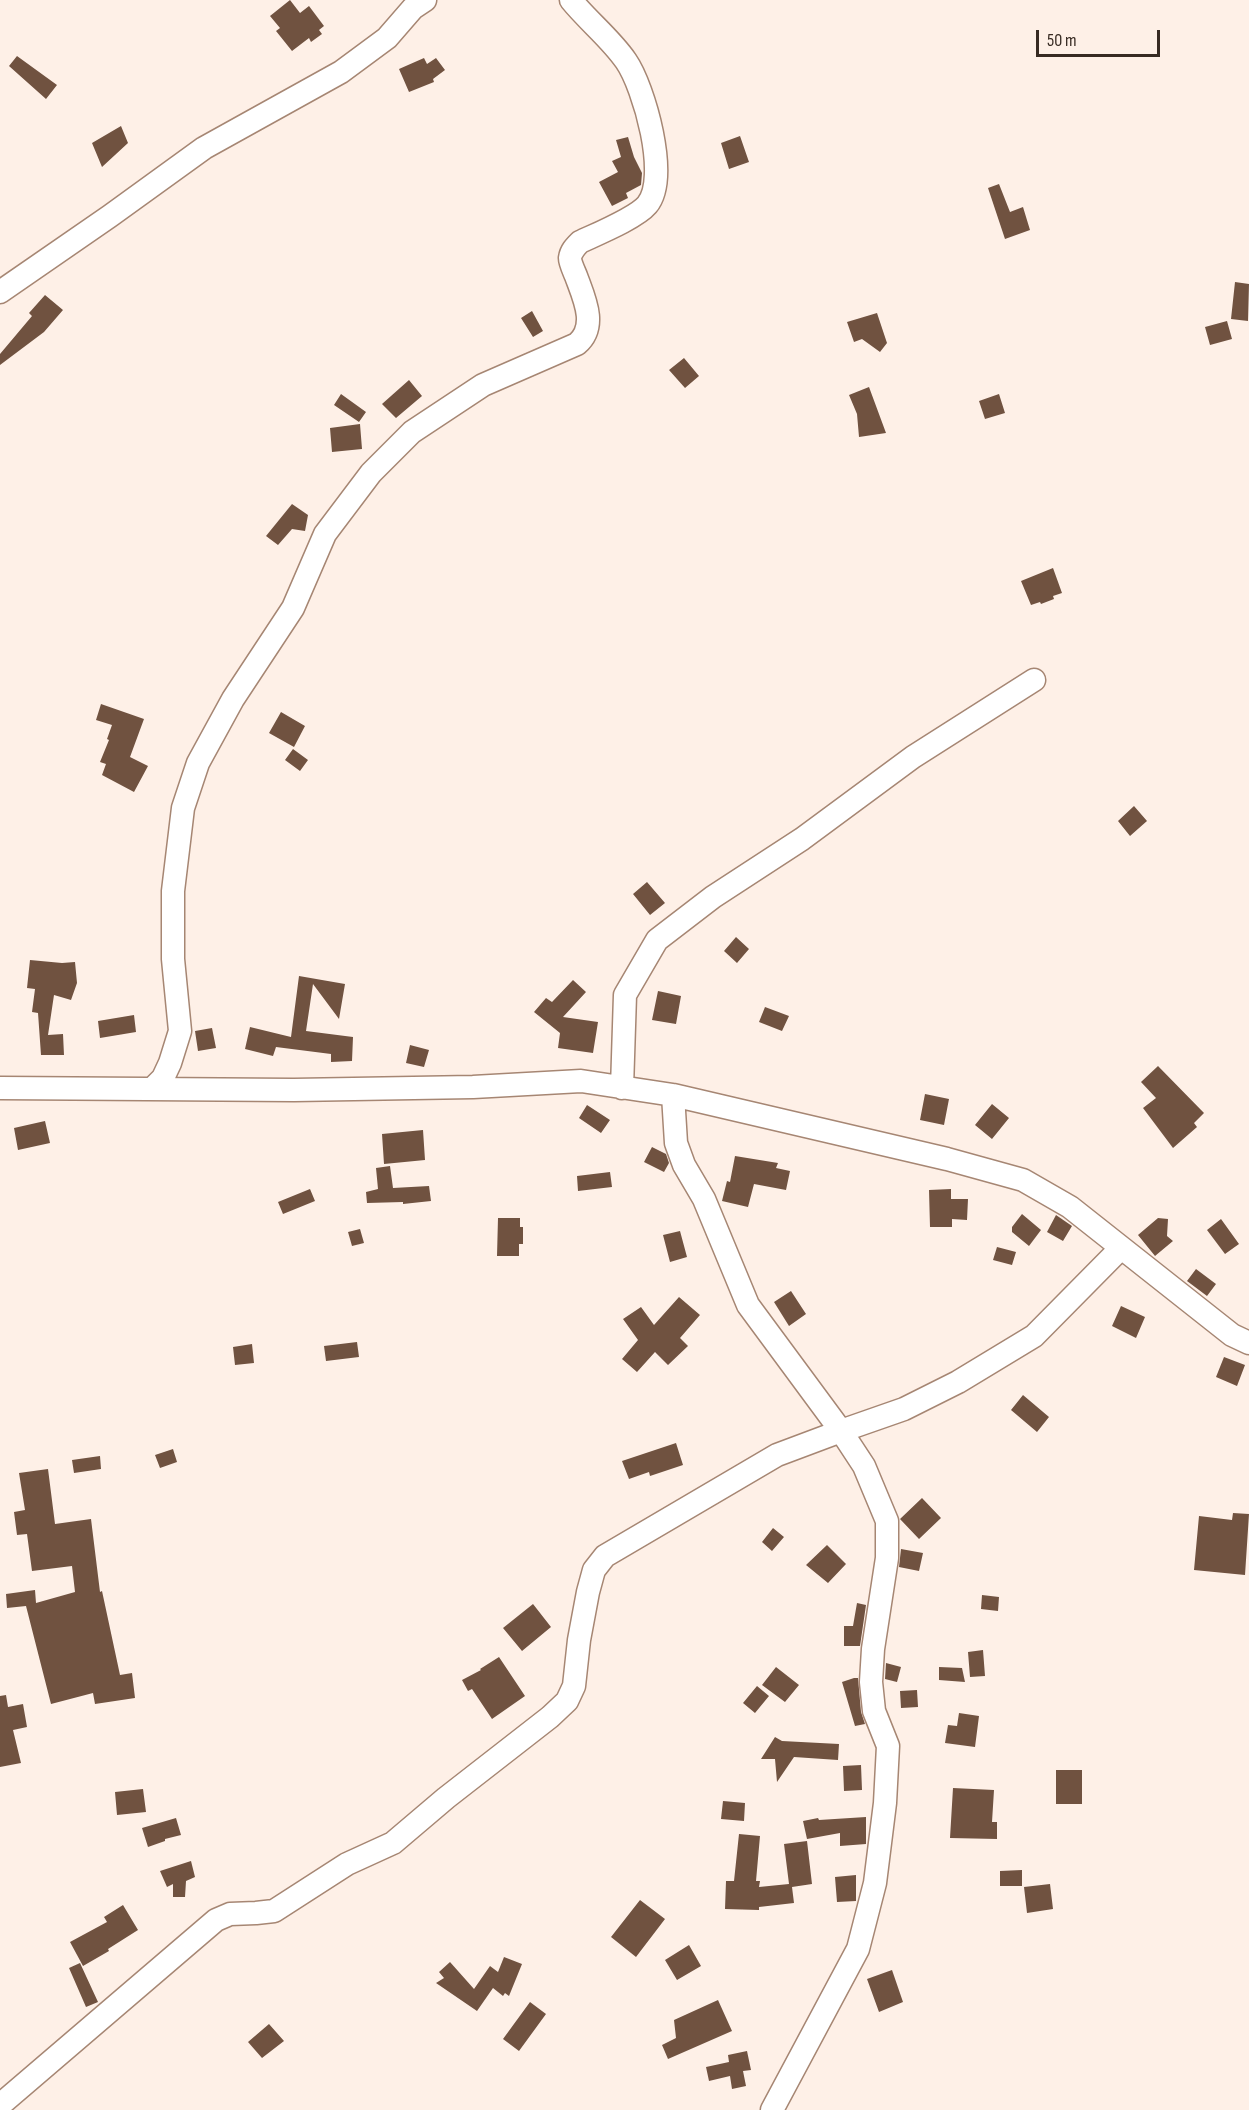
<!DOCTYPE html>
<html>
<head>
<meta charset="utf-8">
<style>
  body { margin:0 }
  #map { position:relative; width:1249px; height:2110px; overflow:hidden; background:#fef0e7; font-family:"Sofia Sans Condensed",sans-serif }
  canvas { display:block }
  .scale { position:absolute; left:1036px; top:30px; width:124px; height:27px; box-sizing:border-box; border:3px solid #372a22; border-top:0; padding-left:8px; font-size:18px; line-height:21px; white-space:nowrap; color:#372a22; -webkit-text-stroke:4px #fef0e7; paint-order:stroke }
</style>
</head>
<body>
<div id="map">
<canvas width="1249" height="2110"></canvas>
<div class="scale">50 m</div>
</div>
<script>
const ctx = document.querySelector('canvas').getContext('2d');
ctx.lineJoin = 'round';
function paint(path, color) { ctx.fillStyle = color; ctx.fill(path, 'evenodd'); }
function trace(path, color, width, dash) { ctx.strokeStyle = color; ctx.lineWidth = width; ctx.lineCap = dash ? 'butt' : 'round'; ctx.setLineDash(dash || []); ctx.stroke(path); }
paint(new Path2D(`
  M290 0 300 13 309 6 324 26 319 30 322 34 311 42 309 38 292 51 276 31 280 28 270 16Z
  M17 56 57 85 46 99 9 66Z
  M424 58 427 64 436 58 445 70 433 79 434 82 409 92 399 69Z
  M121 126 128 143 102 167 92 143Z
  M740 136 749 162 729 169 721 143Z
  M628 137 634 157 642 173 641 185 626 193 628 198 612 206 599 182 618 172 612 161 621 157 616 140Z
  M999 184 1010 212 1023 207 1030 230 1005 239 988 188Z
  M1235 282 1249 284 1248 321 1231 319Z
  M45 295 63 310 44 332 0 365V354L32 316 29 313Z
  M532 311 543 331 533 337 521 318Z
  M877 313 887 343 880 352 862 339 854 342 847 322Z
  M1227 321 1232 339 1210 345 1205 327Z
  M684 358 699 376 685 388 669 370Z
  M409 380 422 396 396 418 382 404Z
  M869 387 886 433 859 437 857 414 849 395Z
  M341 394 366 412 359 422 334 405Z
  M999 394 1005 413 985 419 979 401Z
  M360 424 362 449 332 452 330 428Z
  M292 504 308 515 305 531 292 529 278 545 266 536Z
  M1053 568 1062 593 1053 596 1054 599 1041 604 1040 602 1031 605 1021 581Z
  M101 704 144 719 130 757 148 766 134 792 102 775 106 764 100 762 109 740 107 739 112 725 96 720Z
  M281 712 305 726 294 747 269 733Z
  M293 749 308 760 300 771 285 760Z
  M1134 806 1147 821 1130 836 1118 821Z
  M647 882 665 903 650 915 633 894Z
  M736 937 749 949 737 963 724 951Z
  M30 960 62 963 75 962 77 983 71 1000 54 995 48 1035 63 1034 64 1055H41L38 1013 32 1012 35 989 27 988Z
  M299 976 345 984 339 1019 313 984 306 1031 353 1037 352 1061 331 1062V1054L276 1047 273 1056 245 1049 250 1027 291 1037Z
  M573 980 586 992 563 1017 598 1022 593 1053 558 1048 560 1033 534 1012 546 998 552 1002Z
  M658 991 681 996 676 1024 652 1020Z
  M765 1007 789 1016 782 1031 759 1022Z
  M134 1015 136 1032 100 1038 98 1021Z
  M212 1028 216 1048 198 1051 195 1031Z
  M410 1045 429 1050 424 1067 406 1063Z
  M1158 1066 1204 1113 1194 1123 1197 1127 1173 1148 1143 1108 1156 1098 1141 1082Z
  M925 1094 949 1099 944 1125 920 1120Z
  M992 1104 1009 1118 992 1139 975 1125Z
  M587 1105 610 1120 601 1133 579 1118Z
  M45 1121 50 1143 18 1150 14 1128Z
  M423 1130 425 1160 384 1164 382 1134Z
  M652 1147 666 1154 669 1163 664 1172 644 1162Z
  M735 1156 778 1163 776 1168 790 1171 786 1190 754 1184 748 1207 722 1201 727 1181 730 1182Z
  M390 1166 393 1188 429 1186 431 1201 403 1204V1202L367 1203 366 1192 378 1189 376 1168Z
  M610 1172 612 1187 578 1191 577 1176Z
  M310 1189 315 1201 283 1214 278 1202Z
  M951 1189V1199H968L967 1220 952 1219V1227H930L929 1190Z
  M1022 1214 1041 1230 1029 1246 1012 1232V1227Z
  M1056 1215 1072 1226 1063 1241 1047 1232Z
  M498 1218H520V1227H523V1244H519V1256H497Z
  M1158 1218 1168 1219 1167 1236 1173 1241 1155 1256 1138 1235Z
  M1221 1219 1239 1244 1225 1254 1207 1230Z
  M360 1229 364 1243 352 1246 348 1232Z
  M680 1231 687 1257 670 1262 663 1235Z
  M997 1247 1016 1252 1012 1265 993 1260Z
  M1196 1269 1216 1284 1207 1296 1187 1281Z
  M791 1291 806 1314 789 1326 774 1302Z
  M679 1297 700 1315 680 1338 688 1346 668 1365 655 1352 637 1372 622 1359 638 1340 623 1319 641 1307 654 1325Z
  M1121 1306 1145 1317 1136 1338 1112 1326Z
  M357 1342 359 1357 326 1361 324 1346Z
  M252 1344 254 1363 235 1365 233 1347Z
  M1224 1357 1245 1365 1237 1386 1216 1377Z
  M1023 1395 1049 1417 1037 1432 1011 1410Z
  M676 1443 683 1465 650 1476 649 1472 629 1479 622 1461Z
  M173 1449 177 1462 160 1468 155 1455Z
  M100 1456 101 1469 74 1473 72 1460Z
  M48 1469 55 1524 91 1519 100 1592 102 1591 120 1675 132 1673 135 1698 95 1704 93 1693 51 1704 26 1606 7 1608 6 1594 35 1590 36 1603 75 1592 72 1566 32 1571 27 1534 17 1535 14 1512 25 1510 19 1473Z
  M922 1498 941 1518 919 1539 900 1519Z
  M1233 1513 1249 1514 1245 1575 1194 1570 1199 1516 1232 1520Z
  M773 1528 784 1537 772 1551 762 1542Z
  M827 1545 846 1564 828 1583 806 1565Z
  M901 1549 923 1553 919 1571 899 1567Z
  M982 1595 999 1597 998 1611 981 1609Z
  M857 1603 866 1605 860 1646H844V1626H853Z
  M533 1604 551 1627 522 1651 503 1628Z
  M983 1650 985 1676 970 1677 968 1652Z
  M499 1657 525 1696 492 1719 472 1689 468 1691 462 1680 481 1670 480 1669Z
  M886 1663 901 1667 897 1682 885 1679Z
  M776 1667 799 1685 785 1702 762 1685Z
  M939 1667 962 1668 965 1682 939 1680Z
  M854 1678H858L861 1712 865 1724 855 1726 842 1682Z
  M757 1686 769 1696 755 1713 743 1703Z
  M917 1690 918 1707 901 1708 900 1691Z
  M6 1695 8 1707 23 1704 27 1727 13 1730 21 1763 0 1767V1696Z
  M959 1713 979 1716 975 1747 945 1743 948 1725 957 1726Z
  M775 1737 782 1741 839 1744 838 1760 794 1757 777 1782 775 1759H761Z
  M861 1765 862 1790 844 1791 843 1766Z
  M1056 1770H1082V1804H1056Z
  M953 1788 994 1790 992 1822H997V1839L950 1838Z
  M143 1789 146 1812 117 1815 115 1792Z
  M723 1801 745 1803 744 1821 721 1819Z
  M866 1817V1844L840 1846V1833L807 1839 803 1821 818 1818 819 1820Z
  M176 1818 181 1835 165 1839V1841L148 1847 142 1828Z
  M739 1834 760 1836 756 1881H760L759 1887 789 1884 784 1844 807 1841 812 1884 792 1887 794 1903 759 1907V1910L725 1909 726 1881H734Z
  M191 1861 195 1877 186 1881 185 1897H173V1884L167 1887 160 1871Z
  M1022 1870V1886H1000V1871Z
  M856 1875V1901L837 1902 835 1877Z
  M1050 1884 1053 1909 1027 1913 1024 1887Z
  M640 1900 665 1919 636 1957 611 1937Z
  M123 1905 138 1930 108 1949 109 1951 83 1966 70 1942 107 1922 104 1917Z
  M689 1945 701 1966 677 1980 665 1960Z
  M504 1957 522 1964 509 1996 505 1993 503 1996 493 1988 477 2011 436 1983 444 1978 439 1972 450 1962 474 1989 490 1966 498 1972Z
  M80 1963 98 2002 86 2007 69 1968Z
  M892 1970 903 2002 879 2012 867 1979Z
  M718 2000 732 2031 668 2059 662 2045 676 2038 674 2020Z
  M530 2002 546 2014 519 2051 503 2039Z
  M269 2024 284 2041 262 2058 248 2042Z
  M747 2051 751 2070 743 2071 746 2086 732 2089 730 2076 709 2081 706 2067 729 2062 728 2055Z`), '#705240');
const minor = new Path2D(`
  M0 292 110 216 204 148 341 72 387 38 413 8 425 0
  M0 1088 294 1090 473 1087 581 1081 673 1095 947 1159 1023 1180 1070 1207 1232 1335 1249 1343
  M622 1088 625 995 657 940 713 897 802 839 913 757 1034 680
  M152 1089 163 1078 170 1063 180 1031 173 959V891L183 808 198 763 233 699 293 608 325 534 371 473 412 432 483 385 577 344C598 326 584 298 576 276 574 271 570 263 570 258 571 251 575 247 580 242 597 234 636 218 647 205 670 178 644 87 626 61 611 39 588 21 571 0
  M673 1095 676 1143 684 1165 704 1199 748 1305 841 1431 904 1409 958 1382 1034 1336 1121 1248
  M0 2105 216 1920 230 1914 256 1913 274 1911 347 1864 393 1843 446 1798 550 1717 567 1701 574 1686 579 1640 588 1592 594 1570 605 1556 777 1455 841 1431 864 1466 887 1521V1558L873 1649 871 1682 874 1711 888 1746 885 1803 875 1883 858 1949 772 2110`);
trace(minor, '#a68673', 25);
trace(minor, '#fff', 22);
</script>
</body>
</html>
